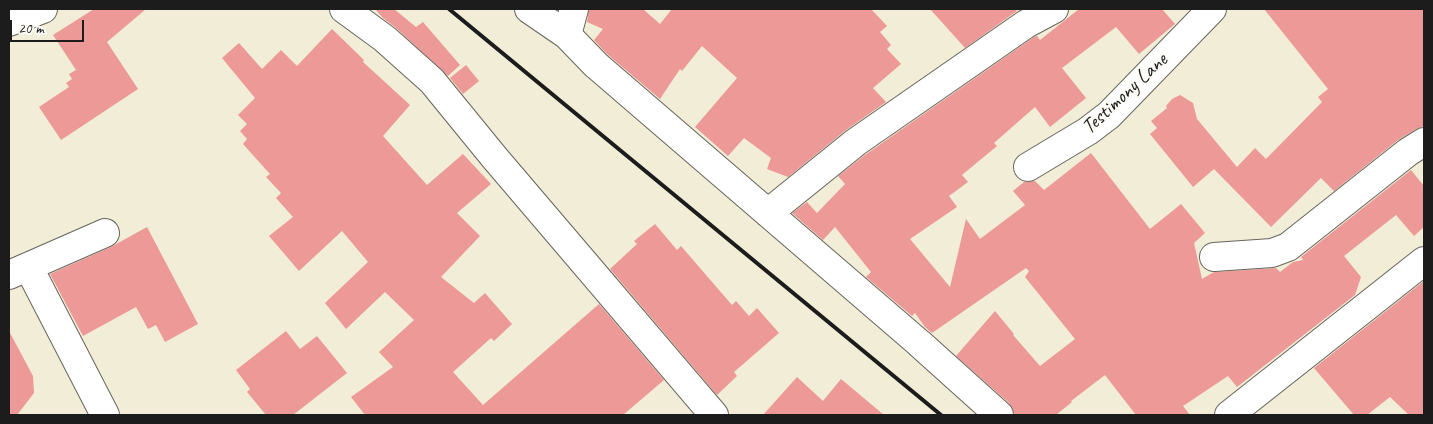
<!DOCTYPE html>
<html>
<head>
<meta charset="utf-8">
<style>
  body { margin:0 }
  #map { position:relative; width:1433px; height:424px; overflow:hidden; background:#f1edd6; font-family:Caveat,sans-serif }
  canvas { display:block }
  .frame { position:absolute; inset:0; border:10px solid #1c1c1c; pointer-events:none }
  .scale { position:absolute; left:10px; top:20px; width:74px; height:22px; box-sizing:border-box; border:2px solid #1c1c1c; border-top:0; padding-left:6px; font-size:15px; line-height:18px; white-space:nowrap; color:#1c1c1c; -webkit-text-stroke:4px #fdfcf7; paint-order:stroke }
</style>
</head>
<body>
<div id="map">
<canvas width="1433" height="424"></canvas>
<div class="frame"></div>
<div class="scale">20 m</div>
</div>
<script>
const ctx = document.querySelector('canvas').getContext('2d');
ctx.lineJoin = 'round';
function paint(path, color) { ctx.fillStyle = color; ctx.fill(path, 'evenodd'); }
function trace(path, color, width, dash) { ctx.strokeStyle = color; ctx.lineWidth = width; ctx.lineCap = dash ? 'butt' : 'round'; ctx.setLineDash(dash || []); ctx.stroke(path); }
function drawText(font, color, halo, rows, align = 'center') {
  ctx.font = font + ' Caveat,sans-serif'; ctx.lineWidth = 4.5; ctx.setLineDash([]); ctx.textBaseline = 'middle'; ctx.strokeStyle = halo; ctx.fillStyle = color; for (const [text, x, y, turn = 0] of rows) {
    ctx.save(); ctx.translate(x, y); ctx.rotate((+turn || 0) * Math.PI / 180); ctx.textAlign = isNaN(turn) ? turn : align; if (halo) ctx.strokeText(text, 0, 0); ctx.fillText(text, 0, 0); ctx.restore();
  }
}
paint(new Path2D(`
  M94 9H146L107 42 138 89 61 140 39 107 69 87 66 83 72 79 69 74 76 70 53 35Z
  M375 9H394L416 27 423 22 460 65 448 76 395 27 383 18Z
  M589 9H643L660 24 672 9H871L887 26 880 32 891 45 887 49 901 64 873 88 886 102 846 130 788 177 767 169 771 158 744 138 728 156 695 127 737 78 702 46 682 71 680 69 660 99 607 54 594 40 603 29 587 22Z
  M930 9H1015L1017 11 965 48Z
  M1079 9H1162L1175 24 1139 54 1116 27 1062 68 1086 98 1050 127 1035 107 994 143 997 146 962 175 968 182 949 196 957 207 910 239 950 287 966 219 980 239 1025 205 1013 191 1024 182 1035 181 1044 190 1091 153 1150 229 1181 204 1205 233 1194 243 1202 279 1214 272 1276 268 1280 272 1293 262 1303 260 1301 257 1411 170 1424 186V227L1414 236 1396 215 1344 256 1361 277 1355 295 1237 387 1228 376 1183 406 1190 415H1136L1105 375 1071 401 1072 402 1056 415H1015L1009 403 956 356 995 311 1014 334 1013 335 1040 366 1075 339 1025 277 1029 271 1026 268 932 333 925 327 915 313 912 316 866 277 871 272 835 227 823 240 792 213 807 202 817 213 845 184 838 176 865 155 1034 37 1037 36 1040 40Z
  M1264 9H1424V126L1416 129 1398 140 1334 191 1321 178 1271 227 1214 169 1193 187 1150 134 1157 128 1151 121 1167 108 1166 106 1172 99 1180 95 1193 103 1197 119 1237 167 1255 148 1266 159 1322 102 1318 97 1328 89Z
  M332 29 364 60 363 62 410 105 383 136 427 185 463 154 491 184 457 213 480 236 441 277 474 303 485 293 512 324 494 341 491 338 453 372 483 405 599 304 664 380 623 415H365L351 397 393 367 379 352 414 320 385 292 346 329 325 303 368 262 342 231 299 271 269 236 293 217 276 198 281 193 266 177 270 174 243 144 247 139 240 131 247 124 238 115 255 98 222 58 239 43 262 69 281 50 297 66Z
  M466 65 479 81 463 94 450 78Z
  M655 224 677 250 681 246 732 305 736 301 749 316 757 308 779 333 734 372 737 376 717 395 610 269 637 244 634 241Z
  M147 227 198 324 165 342 156 325 148 329 136 307 83 336 50 274 111 247Z
  M1424 281V415H1409L1390 397 1367 415H1354L1314 368Z
  M9 331 33 376 34 393 17 415H9Z
  M286 331 300 349 317 336 347 373 293 415H266L247 392 250 389 236 370Z
  M797 377 823 401 841 379 884 415H763Z`), '#ec9997');
const minor = new Path2D(`
  M344 9 385 39 432 81 494 157 714 415
  M529 9 567 35 596 65 919 343 999 415
  M9 22 43 9
  M567 35 574 9
  M1028 167 1088 131 1109 115 1212 9
  M768 213 856 142 1026 24 1054 9
  M1214 257 1272 253 1288 247 1408 152 1424 142
  M29 268 105 415
  M9 275 105 233
  M1229 415 1424 261`);
trace(minor, '#67655d', 30);
trace(minor, '#fff', 28);
trace(new Path2D(`
  M449 9 941 415`), '#1c1c1c', 4);
drawText('21px', '#1c1c1c', '#fdfcf7', [
  ["Testimony Lane",1125,94,-43]
]);
</script>
</body>
</html>
